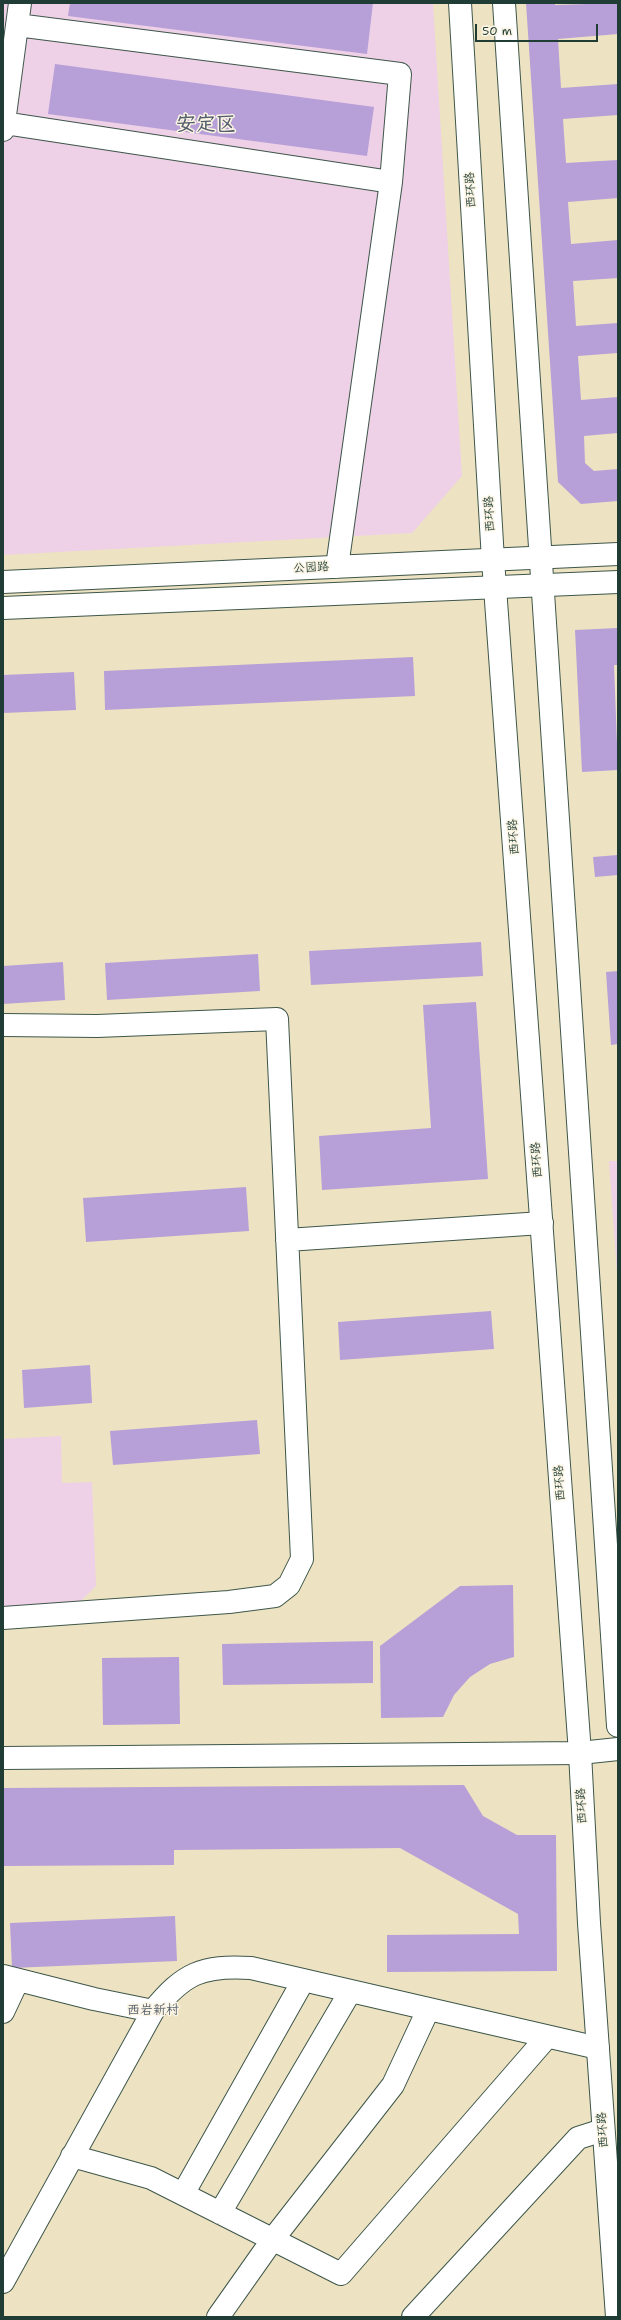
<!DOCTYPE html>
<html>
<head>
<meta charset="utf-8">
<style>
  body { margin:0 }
  #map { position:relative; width:621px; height:2320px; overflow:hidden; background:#ede3c2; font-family:"Shantell Sans",sans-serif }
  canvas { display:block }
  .frame { position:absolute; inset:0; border:4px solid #1f3d34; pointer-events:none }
  .scale { position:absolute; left:475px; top:24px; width:123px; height:18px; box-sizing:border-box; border:2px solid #1f3d34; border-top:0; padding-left:5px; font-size:12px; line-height:14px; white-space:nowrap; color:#1f3d34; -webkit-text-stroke:3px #fcf5e5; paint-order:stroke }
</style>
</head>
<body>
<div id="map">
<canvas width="621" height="2320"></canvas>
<div class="frame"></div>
<div class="scale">50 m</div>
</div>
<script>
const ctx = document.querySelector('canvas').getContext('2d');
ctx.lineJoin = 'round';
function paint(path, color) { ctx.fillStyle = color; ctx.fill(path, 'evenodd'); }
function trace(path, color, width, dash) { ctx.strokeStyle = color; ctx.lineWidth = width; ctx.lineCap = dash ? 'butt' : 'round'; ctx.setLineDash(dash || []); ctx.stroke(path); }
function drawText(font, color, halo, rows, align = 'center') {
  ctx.font = font + ' "Shantell Sans","LXGW WenKai TC",sans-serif'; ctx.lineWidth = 3; ctx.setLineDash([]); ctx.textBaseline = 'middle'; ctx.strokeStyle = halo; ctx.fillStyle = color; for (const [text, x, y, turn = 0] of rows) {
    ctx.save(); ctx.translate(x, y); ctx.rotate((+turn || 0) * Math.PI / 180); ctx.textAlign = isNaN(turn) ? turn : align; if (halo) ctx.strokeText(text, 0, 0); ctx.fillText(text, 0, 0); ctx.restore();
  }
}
paint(new Path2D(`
  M3 3H433L462 476 412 533 3 555Z
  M609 1161H618V1288Z
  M61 1436 62 1483 92 1482 96 1586 78 1604 3 1610V1439Z`), '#eed0e7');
paint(new Path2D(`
  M70 3H373L367 54 68 16Z
  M526 3H555V5L618 3V34L558 39 561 88 618 84V115L563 119 566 163 618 160V198L568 202 571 244 618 240V278L573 281 576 326 618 323V353L578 356 581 400 618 397V433L584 436 585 463 594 471 618 469V501L581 504 558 482Z
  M55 64 374 107 367 156 48 114Z
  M618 628V665H614L618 770 582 772 575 630Z
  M413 657 415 696 105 710 104 671Z
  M74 672 76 710 3 713V675Z
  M618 855V875L595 877 593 857Z
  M481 942 483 976 311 985 309 951Z
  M258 954 260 991 107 1000 105 963Z
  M63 962 65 1000 3 1004V966Z
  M618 971V1044L611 1045 606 972Z
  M476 1002 488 1179 322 1190 319 1136 431 1128 423 1005Z
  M246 1187 249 1231 86 1242 83 1198Z
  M491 1311 494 1349 340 1360 338 1322Z
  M90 1365 92 1403 24 1408 22 1370Z
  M257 1420 260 1454 113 1465 110 1431Z
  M513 1585 514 1657 490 1664 470 1677 454 1695 443 1717 381 1718 380 1646 460 1586Z
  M373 1641V1683L223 1685 222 1644Z
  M179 1657 180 1724 103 1725 102 1658Z
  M464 1785 483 1816 517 1835H556L557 1971 387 1972V1935L519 1934 518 1914 400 1848 174 1850V1865L3 1866V1788Z
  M175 1916 177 1961 12 1968 10 1923Z`), '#b79fd8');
const minor = new Path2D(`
  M17 25 400 74 391 182 337 567
  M4 123 391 182
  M3 130 20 3
  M3 582 618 554
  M3 608 618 582
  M3 1025 97 1026 277 1019 302 1559 289 1585 275 1596 229 1602 3 1618
  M287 1240 542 1223
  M3 1758 580 1753 618 1749
  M3 1976 94 1999 153 2011
  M3 2012 18 1980
  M72 2156 151 2178 341 2274 547 2037
  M183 2194 303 1981
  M220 2213 350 1992
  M3 2282 153 2011C184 1973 202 1965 251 1968L598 2048
  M218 2317 273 2239 393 2085 428 2010
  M413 2317 578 2138 603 2130`);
const major = new Path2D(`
  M460 3 493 560 580 1753 589 1923 617 2317
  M504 3 618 1726`);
trace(minor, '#3e5649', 24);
trace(major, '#3e5649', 24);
trace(minor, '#fff', 22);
trace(major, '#fff', 22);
drawText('12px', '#1f3d34', '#fcf5e5', [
  ["西环路",471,190,-93],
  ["西环路",490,514,-93],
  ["公园路",311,568,-3],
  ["西环路",514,837,-94],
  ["西环路",537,1160,-94],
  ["西环路",560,1483,-94],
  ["西环路",582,1806,-93],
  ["西环路",603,2130,-94]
]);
drawText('13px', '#545f6d', '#fcf5e5', [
  ["西岩新村",153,2011]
]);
drawText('bold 20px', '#545f6d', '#fcf5e5', [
  ["安定区",206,125]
]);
</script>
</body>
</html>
